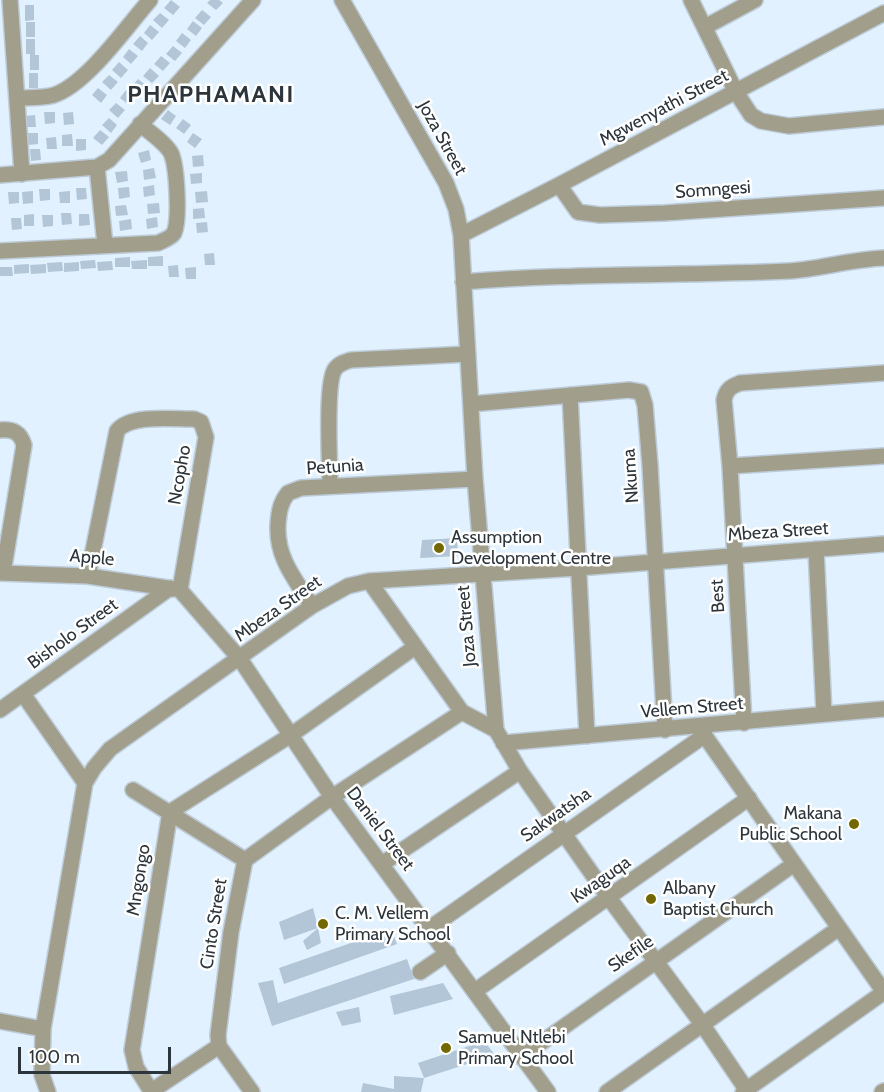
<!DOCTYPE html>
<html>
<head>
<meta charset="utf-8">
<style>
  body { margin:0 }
  #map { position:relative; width:884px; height:1092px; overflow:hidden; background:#e1f1ff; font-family:Cabin,sans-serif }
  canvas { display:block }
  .scale { position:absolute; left:18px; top:1047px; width:153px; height:27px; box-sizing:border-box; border:3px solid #2d353c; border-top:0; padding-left:8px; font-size:18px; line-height:21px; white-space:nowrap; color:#2d353c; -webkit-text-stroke:4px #fff; paint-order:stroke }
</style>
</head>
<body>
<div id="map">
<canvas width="884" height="1092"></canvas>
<div class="scale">100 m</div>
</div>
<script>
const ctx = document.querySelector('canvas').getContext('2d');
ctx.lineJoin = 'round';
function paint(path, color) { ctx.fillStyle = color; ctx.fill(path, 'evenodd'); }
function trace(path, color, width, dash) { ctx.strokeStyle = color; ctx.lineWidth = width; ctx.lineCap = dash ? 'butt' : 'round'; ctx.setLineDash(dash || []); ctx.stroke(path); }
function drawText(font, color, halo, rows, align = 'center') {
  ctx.font = font + ' Cabin,sans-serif'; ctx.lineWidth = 5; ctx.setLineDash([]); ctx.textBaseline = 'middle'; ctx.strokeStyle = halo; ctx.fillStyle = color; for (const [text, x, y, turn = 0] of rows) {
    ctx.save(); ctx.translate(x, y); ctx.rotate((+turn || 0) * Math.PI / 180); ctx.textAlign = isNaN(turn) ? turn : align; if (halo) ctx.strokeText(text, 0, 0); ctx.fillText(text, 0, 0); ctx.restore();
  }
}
paint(new Path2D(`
  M171 0 180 7 173 15 164 8Z
  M210 0H219L223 3 216 10 207 3Z
  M25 5H34V20L25 21Z
  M202 10 211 17 204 25 195 18Z
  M160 13 169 20 162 28 153 20Z
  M193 21 202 28 196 36 187 29Z
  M26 22H35V37H26Z
  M150 25 159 32 152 40 144 33Z
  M182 33 191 40 185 48 176 41Z
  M140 36 148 43 142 51 133 44Z
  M26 39H35V55H39V70H30V54H26Z
  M173 46 182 53 175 61 166 54Z
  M129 49 138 56 131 64 123 57Z
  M161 56 170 63 163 71 154 64Z
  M119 62 128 70 121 78 112 70Z
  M150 68 159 76 152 83 143 76Z
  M29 73H38V88H29Z
  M109 75 118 82 111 90 102 82Z
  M138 79 147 86 140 94 131 87Z
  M98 88 107 95 101 103 92 95Z
  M126 90 135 97 129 105 120 98Z
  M116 103 125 110 118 118 109 110Z
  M168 110 176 116 170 125 161 119Z
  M44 112H55V123L45 124Z
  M73 112 74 124 64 125 63 113Z
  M35 115 36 127H25V116Z
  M109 118 117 125 111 133 102 125Z
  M183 119 191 125 184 134 176 128Z
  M100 130 109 137 102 145 93 138Z
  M27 133H38V144L28 145Z
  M193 133 202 139 195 148 187 142Z
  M72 134 73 146H62V135Z
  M56 137 57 149H47L46 138Z
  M76 139H86V150L76 151Z
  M30 149H40L41 160 31 161Z
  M149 150 151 160 141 163 138 153Z
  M203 155 204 166 193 167 192 156Z
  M154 168 156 178 144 180 143 170Z
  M127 171 128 181 117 183 115 172Z
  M202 173V183L191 184 190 174Z
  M154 185 155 195 144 197 143 187Z
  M129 187 130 197 119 199 118 188Z
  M76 188H86L87 199 77 200Z
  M39 189H50V200L40 201Z
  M33 191V203L23 204 22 192Z
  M70 191V203H60L59 192Z
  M207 191 208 202 196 203 195 192Z
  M8 192H19V203L9 204Z
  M159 203 160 213 148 214 147 204Z
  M126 205 128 215 116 216 115 206Z
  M204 208 205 218 193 219V209Z
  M61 213H71L72 224 62 225Z
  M34 214V226H24V215Z
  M79 214H89L90 225 79 226Z
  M42 215H53V226L43 227Z
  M157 217 158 227 147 229 146 219Z
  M11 218H21L22 229 12 230Z
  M131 219 132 229 120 231 119 221Z
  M207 222 208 232 197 233 196 223Z
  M214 253 215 265H205L204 254Z
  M163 256V266H148V257Z
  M130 257V267H115V258Z
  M95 260 96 268 81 269 80 261Z
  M147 260V269H132L131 261Z
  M112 261 113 270 98 271 97 262Z
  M62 262 63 271 48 272 47 263Z
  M79 262V271L64 272V263Z
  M29 264V273L14 274V265Z
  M46 264V273L31 274 30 265Z
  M178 265 179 277H169L168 266Z
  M0 267H12L13 276H0Z
  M196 267V279H186L185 268Z
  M457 538 458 556 420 558 422 540Z
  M313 908 318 928 321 943 307 950 303 941 318 928 284 940 279 922Z
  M391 929 397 944 284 984 279 968Z
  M407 959 414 979 272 1026 258 983 273 980 278 1003Z
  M443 983 453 999 394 1015 390 996Z
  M359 1007 361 1022 342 1026 336 1012Z
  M484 1041 495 1055 424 1078 418 1063Z
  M394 1076 424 1078 421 1092H361L363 1083 394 1089Z`), '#b3c6d7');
const minor = new Path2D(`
  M10 0 22 174
  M342 0 446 183 456 209 461 235 475 479 496 730 520 771 609 898 702 1024 748 1092
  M691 0 736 92 751 115 761 121 789 126 884 117
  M705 27 755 0
  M17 98C29 98 43 98 54 95 87 84 127 26 150 0
  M97 167 105 245
  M0 175 97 167 109 160 253 0
  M559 185 578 212 600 215 664 213 884 198
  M461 235 559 185 884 13
  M0 251 158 243C164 240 171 238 174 233 180 220 177 166 171 153 165 142 149 132 140 124
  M463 282C571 273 680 276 789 271 821 269 852 259 884 258
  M570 395 587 736
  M471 404 629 390 641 392 645 405 650 465 665 730
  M0 430C13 429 20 432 24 445L3 573
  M730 466 884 456
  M330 486C330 465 325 383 335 369 339 363 345 362 351 360L468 354
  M816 549 824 714
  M0 573 88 576 174 589
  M88 576 117 431C130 414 173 419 194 419L201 422 206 437 180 590
  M369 581 462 712 496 730
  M180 590 240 659 332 797 548 1092
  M312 606C295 579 276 558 278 524 279 512 280 503 288 493L301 488 475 479
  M23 694 85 783
  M0 710 170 588
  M744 723 730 466 724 400C726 390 730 387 740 383L884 373
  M700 729 884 992
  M503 743 884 709
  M133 790 245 860
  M382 864 520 771
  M430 928 705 735
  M420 972 448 953
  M475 991 749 798
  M0 1021 43 1029
  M521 1057 794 864
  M151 1091 136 1067 132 1050 170 812 291 735 415 647
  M48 1092 42 1075 43 1029 85 783 94 768 110 749 312 606 348 586 369 581 578 568 884 544
  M150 1092 219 1046
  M252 1092 219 1046 218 1035 231 932 245 860 332 797 462 712
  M607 1092 839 928
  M743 1092 884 992
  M882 1092 884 1091`);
trace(minor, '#bdcbd8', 18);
trace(minor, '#a19f8b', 15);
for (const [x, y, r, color] of [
  [439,548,6,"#736800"],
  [854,824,6,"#736800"],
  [651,899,6,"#736800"],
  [323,924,6,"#736800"],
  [446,1048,6,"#736800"]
]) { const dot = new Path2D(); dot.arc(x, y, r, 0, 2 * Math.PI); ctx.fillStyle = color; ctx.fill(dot); trace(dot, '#fff', 2); }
drawText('18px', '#2d353c', '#fff', [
  ["Mgwenyathi Street",664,108,-28],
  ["Joza Street",442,138,61],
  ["Somngesi",713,190,-4],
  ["Petunia",335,467,-4],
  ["Ncopho",180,475,-80],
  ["Nkuma",631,476,-94],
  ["Mbeza Street",778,532,-4],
  ["Apple",92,558,5],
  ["Best",718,596,-93],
  ["Mbeza Street",278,609,-35],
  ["Joza Street",467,626,-95],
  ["Bisholo Street",73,634,-36],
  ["Vellem Street",692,708,-5],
  ["Sakwatsha",556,815,-35],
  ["Daniel Street",380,829,53],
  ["Mngongo",139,880,-81],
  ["Kwaguqa",601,880,-35],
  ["Cinto Street",214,924,-81],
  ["Skefile",631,954,-35]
]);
drawText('18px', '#2d353c', '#fff', [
  ["Assumption",451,538],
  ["Development Centre",451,559],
  ["Makana",842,814,"right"],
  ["Public School",842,835,"right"],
  ["Albany",663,889],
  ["Baptist Church",663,910],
  ["C. M. Vellem",335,914],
  ["Primary School",335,935],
  ["Samuel Ntlebi",458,1038],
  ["Primary School",458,1059]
], 'left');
ctx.letterSpacing = '1.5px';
drawText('bold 24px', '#2d353c', '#fff', [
  ["PHAPHAMANI",211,95]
]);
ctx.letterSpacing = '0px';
</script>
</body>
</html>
